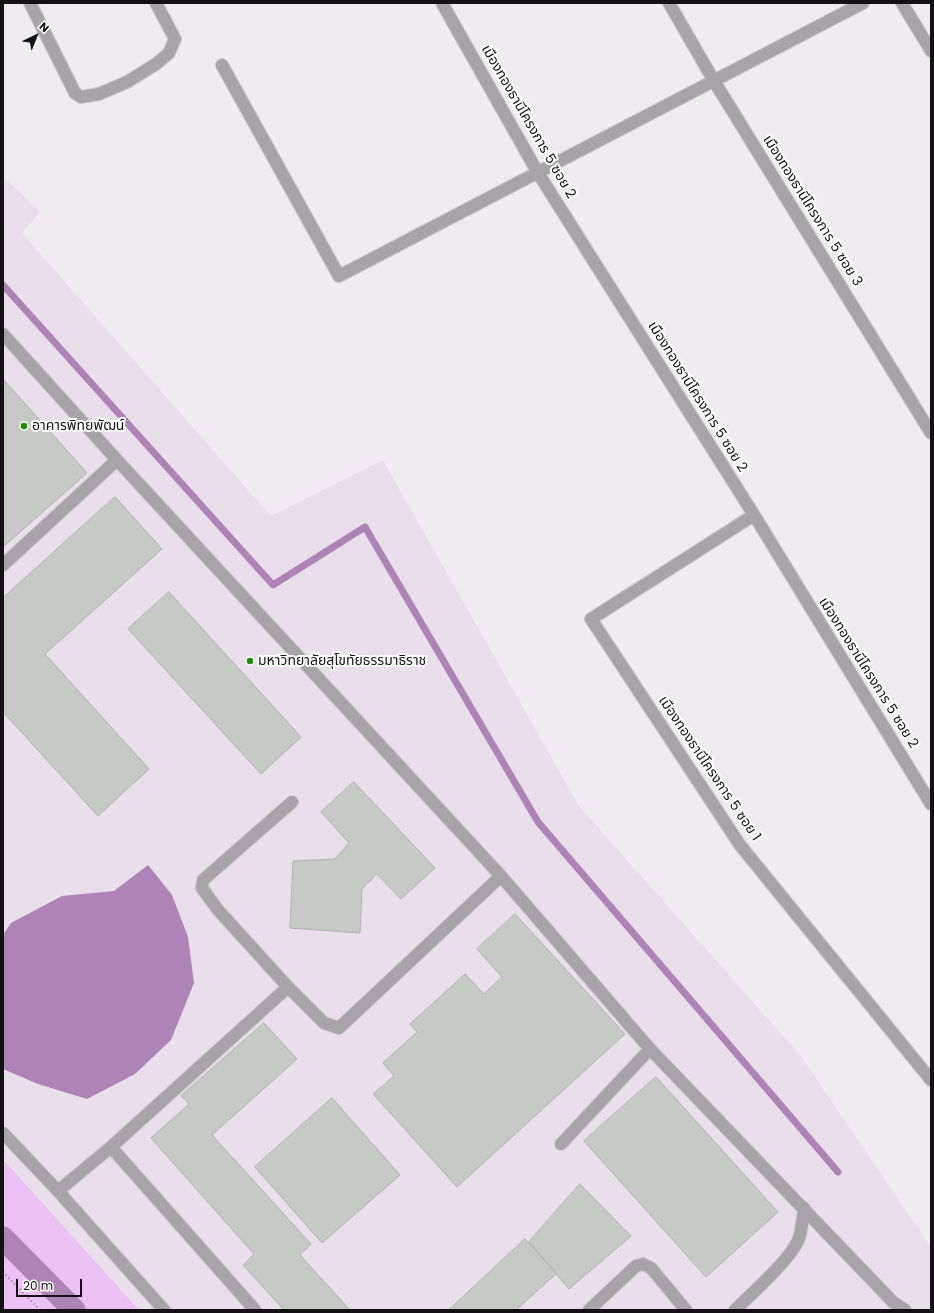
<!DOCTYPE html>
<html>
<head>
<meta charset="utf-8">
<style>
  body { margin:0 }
  #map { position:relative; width:934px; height:1313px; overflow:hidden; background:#f0ebf1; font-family:Poppins,sans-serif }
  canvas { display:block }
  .frame { position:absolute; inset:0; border:4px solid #131113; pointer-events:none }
  .north { position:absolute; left:16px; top:16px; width:40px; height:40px; -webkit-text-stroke:3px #fff; paint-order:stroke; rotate:43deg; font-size:11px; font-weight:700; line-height:16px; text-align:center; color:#131113 }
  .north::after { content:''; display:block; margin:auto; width:14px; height:18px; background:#131113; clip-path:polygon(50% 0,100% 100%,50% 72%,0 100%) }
  .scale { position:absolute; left:16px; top:1279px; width:66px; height:18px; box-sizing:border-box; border:2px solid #131113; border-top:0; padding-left:5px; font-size:12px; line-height:14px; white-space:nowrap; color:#131113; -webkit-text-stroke:3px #fff; paint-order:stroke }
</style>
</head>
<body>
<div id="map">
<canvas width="934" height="1313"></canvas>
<div class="frame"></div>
<div class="north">N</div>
<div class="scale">20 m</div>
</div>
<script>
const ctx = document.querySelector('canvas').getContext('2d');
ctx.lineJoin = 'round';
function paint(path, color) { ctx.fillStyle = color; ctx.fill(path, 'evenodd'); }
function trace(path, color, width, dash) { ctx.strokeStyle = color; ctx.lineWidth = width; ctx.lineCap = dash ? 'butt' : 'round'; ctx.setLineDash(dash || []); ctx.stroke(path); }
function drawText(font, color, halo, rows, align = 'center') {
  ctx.font = font + ' Poppins,"Noto Sans Thai",sans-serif'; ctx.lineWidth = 4; ctx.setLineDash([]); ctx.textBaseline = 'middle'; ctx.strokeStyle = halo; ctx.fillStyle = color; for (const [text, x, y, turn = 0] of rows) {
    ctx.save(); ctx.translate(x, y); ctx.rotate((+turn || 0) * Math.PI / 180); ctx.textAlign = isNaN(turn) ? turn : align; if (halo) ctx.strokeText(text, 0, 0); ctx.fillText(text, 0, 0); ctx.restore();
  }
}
paint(new Path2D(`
  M3 176 40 212 22 233 271 516 383 460 579 806 800 1055 931 1247V1310H3Z`), '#e9dfeb');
paint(new Path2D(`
  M3 1160 8 1165 139 1310H3Z`), '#ecc2f4');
paint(new Path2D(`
  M148 865 172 895 188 937 194 983 171 1040 135 1074 87 1099 38 1084 3 1069V935L11 923 62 896 114 891Z`), '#ad84b5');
trace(new Path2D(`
  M3 285 273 585 365 527 538 822 838 1172`), '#ad84b5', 7);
trace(new Path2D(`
  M3 1238 74 1310`), '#ad84b5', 23);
const building = new Path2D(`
  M3 379 87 473 3 547Z
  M115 497 162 549 45 654 149 769 98 816 3 712V598Z
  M169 592 301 737 261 774 128 629Z
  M354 782 435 868 401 899 377 874 362 889 360 933 290 928 293 861 335 859 349 843 321 812Z
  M515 914 625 1034 457 1187 373 1094 394 1076 383 1063 417 1032 410 1024 465 974 484 994 502 977 477 949Z
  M264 1023 297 1059 212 1135 311 1244 300 1255 350 1310H284L243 1265 254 1254 151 1138 189 1104 181 1096Z
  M656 1077 778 1212 706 1277 584 1141Z
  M332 1098 400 1175 322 1243 255 1167Z
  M580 1184 631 1236 569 1289 529 1242Z
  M525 1239 557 1273 516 1310H449Z`);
paint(building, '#c5cac4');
trace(building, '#aeb3ad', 1);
const minor = new Path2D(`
  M30 3 75 93 81 97 99 94 127 82 156 64 169 53 175 39 156 3
  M442 3 538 173 754 515 931 804
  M669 3 714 81 931 433
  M902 3 931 51
  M222 65 339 276 863 3
  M3 334 117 460 501 876 650 1049 893 1302 905 1310
  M754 515 591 619 740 845 931 1080
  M3 565 117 460
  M292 802 203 880 202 888 218 910 288 987 324 1023 339 1028 501 876
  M3 1133 58 1191 164 1310
  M561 1144 650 1049
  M111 1147 255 1310
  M58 1191 111 1147 288 987
  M589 1310 636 1266 643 1264 651 1268 686 1310
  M735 1310C751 1294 795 1256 800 1235 802 1226 803 1217 804 1208`);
trace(minor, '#cdc8cd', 14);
trace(new Path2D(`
  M3 1272 40 1310`), '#8c888c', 2.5, [1, 3]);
trace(minor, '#a7a4a7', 12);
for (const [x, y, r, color] of [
  [24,426,4,"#218a06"],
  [250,661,4,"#218a06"]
]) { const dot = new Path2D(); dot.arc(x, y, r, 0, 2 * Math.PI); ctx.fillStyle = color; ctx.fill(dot); trace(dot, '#fff', 1.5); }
drawText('14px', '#131113', '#fff', [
  ["เมืองทองธานีโครงการ 5 ซอย 2",528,122,60],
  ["เมืองทองธานีโครงการ 5 ซอย 3",812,211,58],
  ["เมืองทองธานีโครงการ 5 ซอย 2",697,397,58],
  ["เมืองทองธานีโครงการ 5 ซอย 2",868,673,58],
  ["เมืองทองธานีโครงการ 5 ซอย 1",709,769,56]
]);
drawText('14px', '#131113', '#fff', [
  ["อาคารพิทยพัฒน์",32,426],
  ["มหาวิทยาลัยสุโขทัยธรรมาธิราช",258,661]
], 'left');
</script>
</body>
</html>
